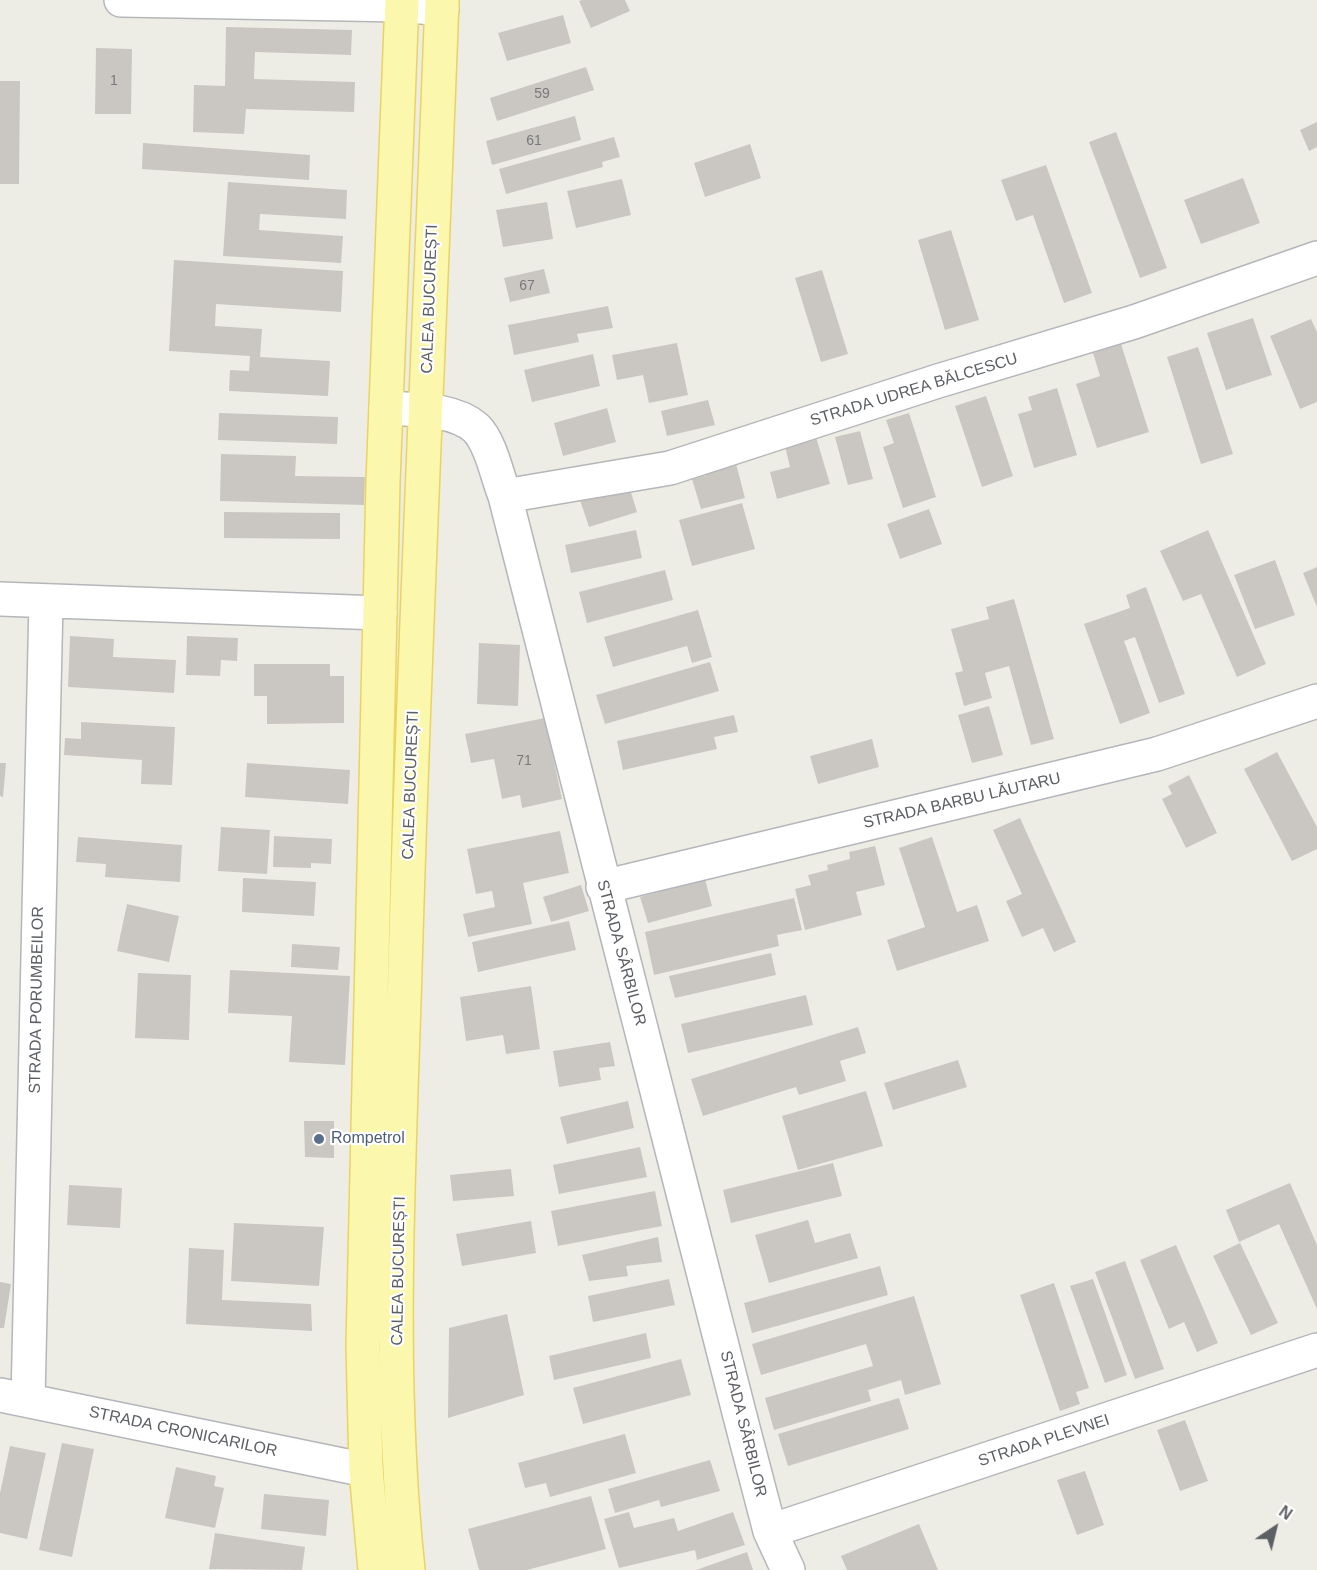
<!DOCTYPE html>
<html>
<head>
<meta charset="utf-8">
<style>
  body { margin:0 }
  #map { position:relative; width:1317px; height:1570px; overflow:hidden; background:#eeede5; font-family:Arial,sans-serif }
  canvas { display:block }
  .north { position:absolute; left:1245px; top:1498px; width:60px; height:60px; -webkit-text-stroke:4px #fff; paint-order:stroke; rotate:35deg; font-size:16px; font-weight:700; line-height:24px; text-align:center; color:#5c5f64 }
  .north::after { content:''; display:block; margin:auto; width:21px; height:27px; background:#5c5f64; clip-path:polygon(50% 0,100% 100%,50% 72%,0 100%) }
</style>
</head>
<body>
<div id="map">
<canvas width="1317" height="1570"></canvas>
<div class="north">N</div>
</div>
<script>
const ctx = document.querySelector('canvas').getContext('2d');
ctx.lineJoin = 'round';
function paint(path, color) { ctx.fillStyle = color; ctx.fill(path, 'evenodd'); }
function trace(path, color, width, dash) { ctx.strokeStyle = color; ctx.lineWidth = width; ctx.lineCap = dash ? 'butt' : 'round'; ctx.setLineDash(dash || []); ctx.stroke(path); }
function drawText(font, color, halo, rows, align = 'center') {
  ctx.font = font + ' Arial,sans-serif'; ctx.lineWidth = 4.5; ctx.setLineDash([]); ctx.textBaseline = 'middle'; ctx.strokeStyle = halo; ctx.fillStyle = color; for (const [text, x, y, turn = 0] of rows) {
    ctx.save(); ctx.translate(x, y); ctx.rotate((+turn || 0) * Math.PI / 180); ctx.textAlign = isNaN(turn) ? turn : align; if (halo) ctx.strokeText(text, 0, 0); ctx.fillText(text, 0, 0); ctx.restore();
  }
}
paint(new Path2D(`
  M582 0H625L630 11 591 28 579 1Z
  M563 15 571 43 507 61 498 33Z
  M226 27 352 30 351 55 255 52 254 79 355 82 354 112 246 109 244 134 193 132 194 85 225 86Z
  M96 48 132 49 131 114H95Z
  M586 67 594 90 497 121 490 98Z
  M0 81H20L19 184H0Z
  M575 116 581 140 492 165 486 141Z
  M1317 122V147L1309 151 1300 130Z
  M1116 132 1167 268 1140 278 1089 142Z
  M614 137 620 157 602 162 603 167 506 194 499 169Z
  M143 143 310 155 309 180 142 169Z
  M750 144 761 178 705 197 694 163Z
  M1046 165 1092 293 1064 303 1033 215 1016 221 1001 180Z
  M1243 178 1260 223 1201 244 1184 200Z
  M622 179 631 215 576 228 567 191Z
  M228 182 347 190 346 219 260 214 259 230 343 236 341 263 223 256Z
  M547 202 553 239 503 247 496 210Z
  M951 230 979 320 945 330 918 240Z
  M174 260 343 271 341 312 216 304 215 326 262 329 260 357 330 361 328 396 229 391 230 370 249 371 250 356 169 351Z
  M544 269 550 293 510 302 504 278Z
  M822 270 848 354 821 362 795 278Z
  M608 306 613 328 577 334 579 342 514 355 508 325Z
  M1253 318 1272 375 1226 390 1207 333Z
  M1311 319 1317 332V402L1300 409 1270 336Z
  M677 343 688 395 649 403 643 375 617 380 612 355Z
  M1121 344 1149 432 1097 448 1076 384 1100 376 1093 353Z
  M1198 347 1233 454 1201 464 1167 357Z
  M593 354 600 386 532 402 524 370Z
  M1057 388 1077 455 1034 468 1018 414 1032 410 1028 397Z
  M986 396 1013 476 982 487 955 406Z
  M708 400 715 425 667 436 661 411Z
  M607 408 616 442 563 456 554 423Z
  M219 413 338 417 337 444 218 440Z
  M909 413 936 497 903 508 883 447 894 443 886 420Z
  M860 431 873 479 848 485 835 437Z
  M816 437 830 484 777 499 770 472 790 467 785 446Z
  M221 454 296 456 295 476 365 477 364 505 220 501Z
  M734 456 745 498 701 509 692 479 707 475 704 464Z
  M627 479 637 512 589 527 578 494Z
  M742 503 755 549 692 566 679 520Z
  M929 509 942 544 900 559 887 524Z
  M224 512 340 513V539L224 538Z
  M636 530 642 558 571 573 565 545Z
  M1208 530 1266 664 1237 677 1201 594 1183 601 1160 551Z
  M1275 560 1295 615 1255 629 1234 575Z
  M1317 567V607L1303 573Z
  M665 570 673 600 587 623 579 592Z
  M1146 587 1185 694 1159 703 1135 637 1124 641 1150 713 1120 724 1084 624 1130 608 1126 595Z
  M1014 599 1054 739 1031 745 1009 666 985 673 992 698 964 706 955 673 963 671 951 629 989 619 986 607Z
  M698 610 712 657 692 663 687 646 613 667 604 637Z
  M70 636 114 639 113 657 176 660 174 693 68 687Z
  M187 636 238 638 237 661 221 660 220 676 186 675Z
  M479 643 520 645 518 706 477 704Z
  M710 662 719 691 605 724 596 695Z
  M254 664H330V676H344V723L267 724V696H254Z
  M989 706 1003 755 972 763 958 715Z
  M734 715 738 732 714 737 717 749 623 770 617 741Z
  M545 718 562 799 522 808 520 795 502 799 494 759 471 763 465 734Z
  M81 722 175 727 172 785 141 784 142 760 64 755 65 738 81 739Z
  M872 739 879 767 818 784 810 756Z
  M1277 752 1317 827V849L1292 861 1244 769Z
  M0 763H6L3 797 0 796Z
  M247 763 350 770 348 804 245 797Z
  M1189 775 1217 833 1186 848 1162 799 1172 794 1168 786Z
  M1020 818 1076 942 1054 952 1043 928 1022 937 1006 901 1022 894 993 830Z
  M221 827 270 830 267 874 218 871Z
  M560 831 569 873 523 883 532 924 468 937 463 914 495 907 492 891 476 894 467 849Z
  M274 836 332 839 331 864 311 863V868L273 867Z
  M78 837 182 845 180 882 105 877 106 864 76 862Z
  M932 837 957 912 977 905 989 941 897 971 887 940 925 927 899 848Z
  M875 846 885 885 856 892 862 915 805 930 795 889 811 885 808 875 828 870 827 865 850 859 849 852Z
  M243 878 316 882 314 916 242 912Z
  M705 879 712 906 648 923 640 897Z
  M581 885 589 911 551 922 543 897Z
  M794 898 802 930 777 935 779 946 654 975 645 932Z
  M127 904 179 916 169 962 117 951Z
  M569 921 576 950 478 972 472 942Z
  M292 944 340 947 338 970 291 967Z
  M771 953 776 975 675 998 669 976Z
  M230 970 350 976 345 1065 289 1062 292 1016 228 1013Z
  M138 973 191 975 189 1040 135 1038Z
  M531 986 540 1049 506 1054 503 1035 466 1041 460 997Z
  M806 995 813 1025 688 1053 681 1024Z
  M858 1027 866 1053 840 1061 846 1081 799 1095 796 1087 703 1116 691 1079Z
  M610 1042 615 1066 599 1068 601 1080 559 1087 553 1051Z
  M958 1060 967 1087 893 1110 884 1083Z
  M866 1091 883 1146 798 1170 782 1116Z
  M628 1101 634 1128 567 1144 560 1117Z
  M304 1121H334V1158L305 1157Z
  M640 1147 647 1177 559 1194 553 1165Z
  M833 1163 842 1196 731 1223 723 1190Z
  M511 1169 514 1196 453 1201 450 1175Z
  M1290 1183 1317 1245V1309L1279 1224 1239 1242 1226 1210Z
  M69 1185 122 1188 120 1228 67 1225Z
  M655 1191 662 1226 558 1246 551 1211Z
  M808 1220 815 1243 850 1233 858 1258 769 1283 755 1235Z
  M531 1221 536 1253 462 1266 456 1234Z
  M234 1223 324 1227 319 1286 231 1281Z
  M658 1237 662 1262 626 1266 628 1276 589 1281 582 1255Z
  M1240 1243 1278 1323 1251 1335 1213 1256Z
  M1176 1245 1218 1343 1197 1352 1184 1322 1169 1329 1140 1260Z
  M189 1248 224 1250 222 1300 311 1304 312 1331 186 1324Z
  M1125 1261 1164 1369 1135 1379 1095 1272Z
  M880 1266 888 1295 752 1333 744 1303Z
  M669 1279 675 1305 593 1322 588 1296Z
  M1093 1279 1127 1375 1105 1383 1070 1286Z
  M0 1282 11 1284 4 1328H0Z
  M1054 1283 1089 1388 1076 1392 1080 1404 1060 1411 1020 1295Z
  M914 1296 941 1384 905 1395 901 1380 868 1390 871 1401 774 1430 765 1398 873 1366 866 1344 761 1375 752 1344Z
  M507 1314 524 1395 448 1418 449 1328Z
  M646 1333 651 1358 554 1380 549 1356Z
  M681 1359 691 1395 583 1424 573 1388Z
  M899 1398 909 1429 788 1466 778 1434Z
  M1185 1420 1208 1481 1180 1491 1157 1430Z
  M625 1434 636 1473 550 1497 546 1483 525 1488 518 1463Z
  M62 1443 94 1449 72 1557 39 1550Z
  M10 1446 46 1453 27 1539 0 1533V1493Z
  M710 1460 720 1491 661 1507 659 1500 615 1513 608 1489Z
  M176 1467 216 1476 214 1486 224 1488 215 1528 165 1518Z
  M1085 1471 1104 1525 1077 1535 1057 1480Z
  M264 1494 329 1500 326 1536 261 1529Z
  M591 1496 606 1549 527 1570H479L468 1529Z
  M629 1512 634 1528 674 1518 678 1531 733 1512 745 1545 697 1560 695 1550 619 1568 604 1519Z
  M919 1524 938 1570H847L841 1556Z
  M215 1533 305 1547 302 1570 209 1569Z
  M747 1552 753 1570H696Z`), '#cac7c2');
const minor = new Path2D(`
  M121 0 402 5 442 9
  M386 408C414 410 453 408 476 428 491 443 497 476 505 496L742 1424 770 1531 788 1570
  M505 496 670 468 938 381 1134 322 1317 258
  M0 599 380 613
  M603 887 1157 754 1317 701
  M0 1395 366 1470
  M28 1400 46 601
  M770 1531 1317 1350`);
const major = new Path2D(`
  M375 1570 366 1470 363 1345 383 482 402 0
  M408 1570C387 1372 399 1169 405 970 414 647 430 324 442 0`);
trace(minor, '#b5b6bb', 36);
trace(major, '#ead361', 36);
trace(minor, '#fff', 33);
trace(major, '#fbf7ad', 33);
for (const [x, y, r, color] of [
  [319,1139,6,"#5c6f8a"]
]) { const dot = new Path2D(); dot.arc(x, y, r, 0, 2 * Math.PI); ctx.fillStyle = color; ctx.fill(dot); trace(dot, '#fff', 2); }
drawText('14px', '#78797c', null, [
  ["1",114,81],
  ["59",542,94],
  ["61",534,141],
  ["67",527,286],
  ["71",524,761]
]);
drawText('16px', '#5c5f64', '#fff', [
  ["CALEA BUCUREȘTI",430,299,-88],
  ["STRADA UDREA BĂLCESCU",914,390,-17],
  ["CALEA BUCUREȘTI",411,785,-88],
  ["STRADA BARBU LĂUTARU",962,801,-13],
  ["STRADA SÂRBILOR",621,953,75],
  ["STRADA PORUMBEILOR",37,1000,-89],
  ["CALEA BUCUREȘTI",399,1271,-89],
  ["STRADA SÂRBILOR",743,1424,76],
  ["STRADA CRONICARILOR",183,1432,12],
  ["STRADA PLEVNEI",1044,1441,-18]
]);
drawText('16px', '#4e5e75', '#fff', [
  ["Rompetrol",331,1139]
], 'left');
</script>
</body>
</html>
